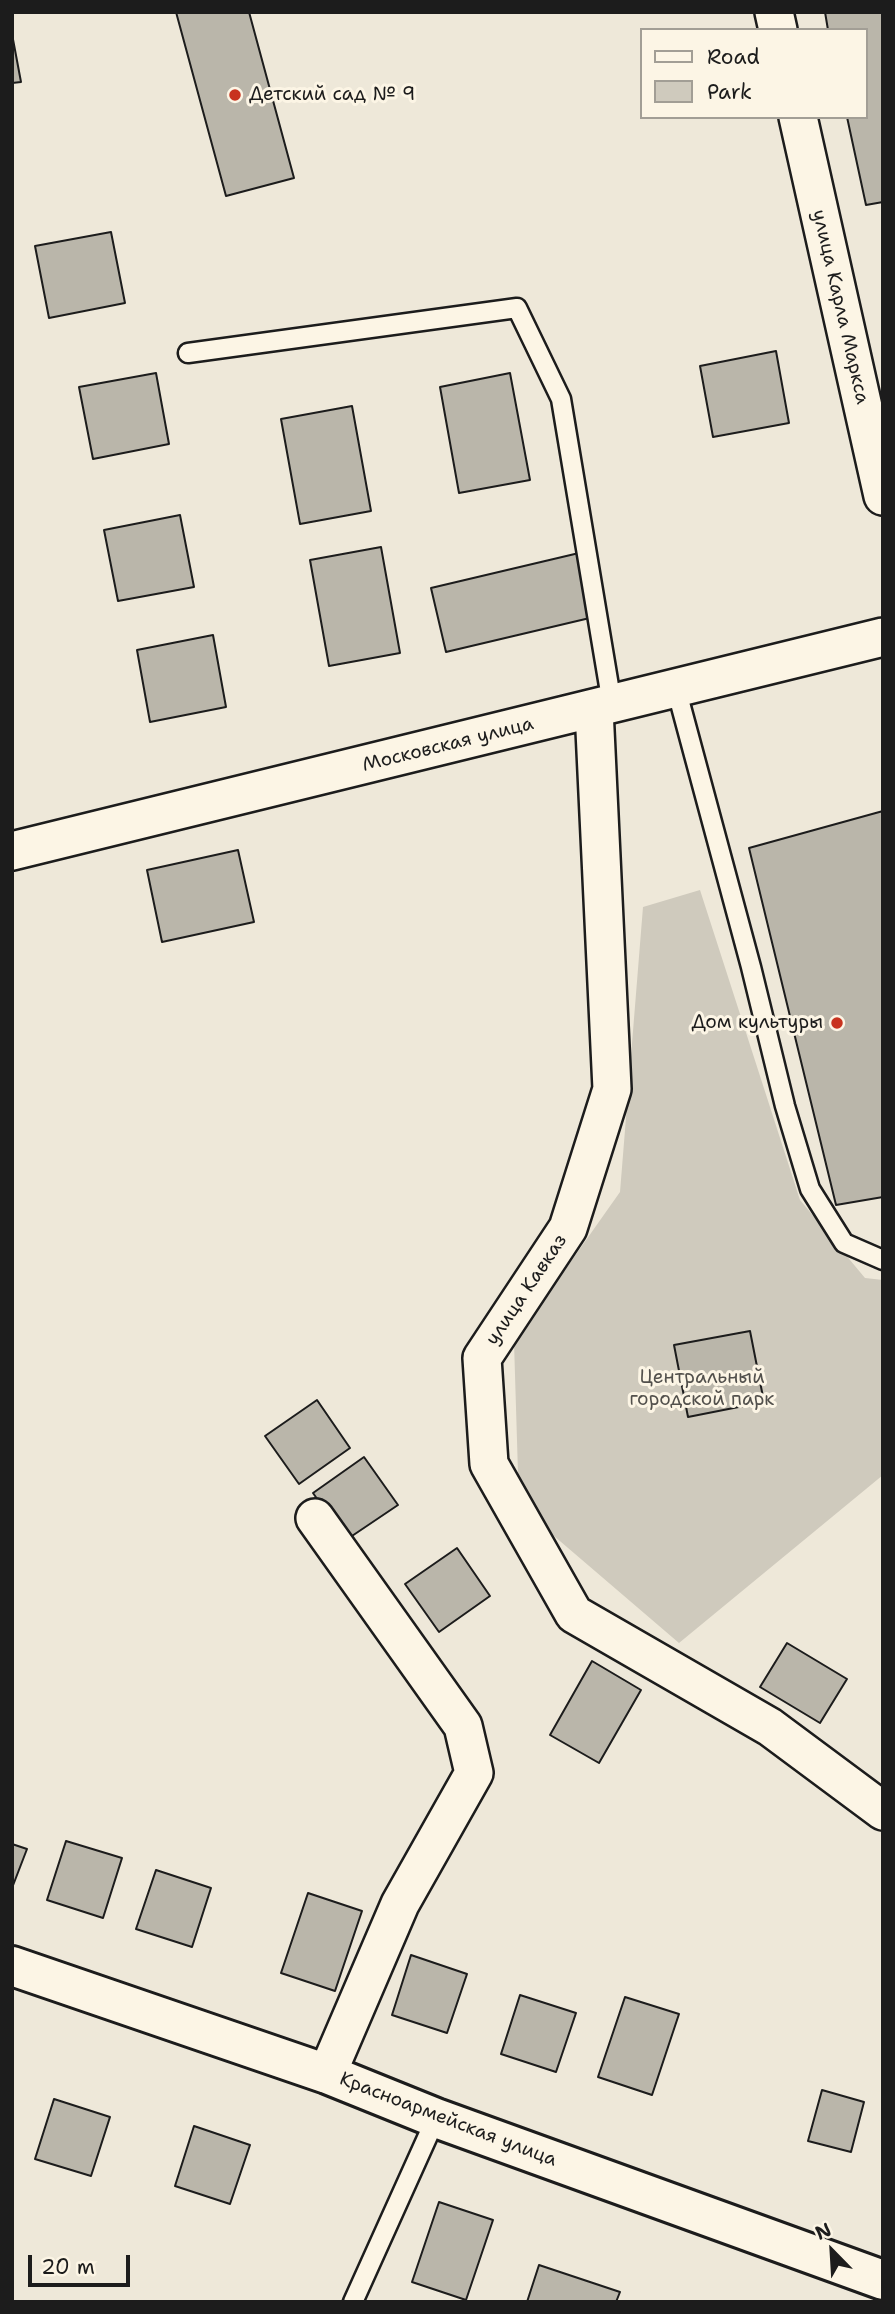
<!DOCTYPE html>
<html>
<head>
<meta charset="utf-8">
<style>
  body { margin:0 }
  #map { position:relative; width:895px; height:2314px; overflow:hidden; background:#eee8d9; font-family:"Shantell Sans",sans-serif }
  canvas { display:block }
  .frame { position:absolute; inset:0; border:14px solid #1c1c1c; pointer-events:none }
  .legend { position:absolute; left:640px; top:28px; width:228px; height:91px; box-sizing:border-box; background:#fcf5e5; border:2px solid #a29e95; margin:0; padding:9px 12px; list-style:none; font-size:21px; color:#1c1c1c }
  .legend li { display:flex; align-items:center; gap:14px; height:35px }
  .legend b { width:35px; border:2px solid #a29e95 }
  .north { position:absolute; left:797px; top:2216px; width:70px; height:70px; -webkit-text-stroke:5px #fcf5e5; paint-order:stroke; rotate:336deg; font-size:19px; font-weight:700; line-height:28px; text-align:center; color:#1c1c1c }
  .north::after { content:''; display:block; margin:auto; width:24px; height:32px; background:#1c1c1c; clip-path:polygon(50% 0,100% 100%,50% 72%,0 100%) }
  .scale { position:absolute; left:28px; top:2255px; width:102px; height:32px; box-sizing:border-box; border:4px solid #1c1c1c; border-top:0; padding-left:9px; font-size:21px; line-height:24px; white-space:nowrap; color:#1c1c1c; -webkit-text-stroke:5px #fcf5e5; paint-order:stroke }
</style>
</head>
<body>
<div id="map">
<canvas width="895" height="2314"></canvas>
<div class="frame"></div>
<ul class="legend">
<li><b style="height:9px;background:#fcf5e5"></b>Road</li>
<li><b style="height:19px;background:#cfcabd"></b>Park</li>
</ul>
<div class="north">N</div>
<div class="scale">20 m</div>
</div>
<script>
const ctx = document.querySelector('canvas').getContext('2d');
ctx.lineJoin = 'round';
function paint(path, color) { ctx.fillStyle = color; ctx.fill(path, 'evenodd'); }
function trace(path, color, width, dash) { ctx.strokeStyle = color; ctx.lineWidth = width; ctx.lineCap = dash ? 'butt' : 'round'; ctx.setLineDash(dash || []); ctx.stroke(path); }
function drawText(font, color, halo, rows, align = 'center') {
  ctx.font = font + ' "Shantell Sans",sans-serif'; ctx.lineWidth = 6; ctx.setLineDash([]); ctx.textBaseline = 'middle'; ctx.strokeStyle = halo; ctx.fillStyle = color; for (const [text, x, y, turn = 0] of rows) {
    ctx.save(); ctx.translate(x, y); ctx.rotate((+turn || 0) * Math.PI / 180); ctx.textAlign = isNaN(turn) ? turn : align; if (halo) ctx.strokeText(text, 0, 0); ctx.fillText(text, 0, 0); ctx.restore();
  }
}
paint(new Path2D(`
  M700 890 800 1200 865 1278 883 1280V1475L679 1643 519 1506 514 1342 620 1192 643 907Z`), '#cfcabd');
const building = new Path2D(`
  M176 12H249L294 178 226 196Z
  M825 12H883V202L866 205 847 117H865V30H828Z
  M12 34 21 82 12 83Z
  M111 232 125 303 49 318 35 246Z
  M776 351 789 423 713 437 700 366Z
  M156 373 169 444 93 459 79 387Z
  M510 373 530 480 459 493 440 387Z
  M352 406 371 511 300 524 281 419Z
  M180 515 194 587 118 601 104 530Z
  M381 547 400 653 329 666 310 560Z
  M579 553 594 617 446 652 431 588Z
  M213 635 226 707 150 722 137 650Z
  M883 811V1197L836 1205 749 848Z
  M238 850 254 922 162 942 147 870Z
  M750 1331 764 1402 688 1417 674 1345Z
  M317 1400 350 1448 299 1484 265 1436Z
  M364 1457 398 1505 346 1540 313 1493Z
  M457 1548 490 1596 439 1632 405 1584Z
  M787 1643 847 1679 820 1723 760 1687Z
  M592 1661 641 1690 599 1763 550 1735Z
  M66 1841 122 1858 103 1918 47 1900Z
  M12 1844 27 1849 12 1888Z
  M156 1870 211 1888 192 1947 136 1929Z
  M308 1893 362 1911 335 1991 281 1973Z
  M411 1955 467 1974 447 2033 392 2015Z
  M520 1995 576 2013 556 2072 501 2054Z
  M625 1997 679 2014 652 2095 598 2077Z
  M822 2090 864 2102 851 2152 808 2141Z
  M54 2099 110 2117 91 2176 35 2159Z
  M194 2126 250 2145 230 2204 175 2186Z
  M439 2202 493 2220 466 2300 412 2282Z
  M539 2265 620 2292 616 2302H527Z`);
paint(building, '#bab6aa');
trace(building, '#1c1c1c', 2);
const lane = new Path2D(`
  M188 353 517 308 561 399 612 704
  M676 688 751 967 785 1106 810 1189 844 1243 883 1260
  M353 2302 436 2118`);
const street = new Path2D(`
  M774 12 778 30
  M798 117 883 496
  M594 709 612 1089 568 1228 482 1358 489 1464 574 1614 770 1727 883 1811
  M12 851 883 637
  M315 1518 463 1726 474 1773 400 1904 327 2074`);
const secondary = new Path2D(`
  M12 1966 327 2074 436 2118 883 2280`);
trace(lane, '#1c1c1c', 23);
trace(street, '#1c1c1c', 42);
trace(secondary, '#1c1c1c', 44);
trace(lane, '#fcf5e5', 18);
trace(street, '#fcf5e5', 37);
trace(secondary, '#fcf5e5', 38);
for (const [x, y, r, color] of [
  [235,95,7,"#c8321e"],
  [837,1023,7,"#c8321e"]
]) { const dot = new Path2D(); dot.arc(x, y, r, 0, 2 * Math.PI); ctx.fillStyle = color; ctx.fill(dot); trace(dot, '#fcf5e5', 2.5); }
drawText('19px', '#1c1c1c', '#fcf5e5', [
  ["Детский сад № 9",249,95],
  ["Дом культуры",823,1023,"right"]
], 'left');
drawText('19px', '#1c1c1c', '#fcf5e5', [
  ["улица Карла Маркса",840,307,77],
  ["Московская улица",448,745,-14],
  ["улица Кавказ",527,1290,-56],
  ["Красноармейская улица",448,2120,21]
]);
drawText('19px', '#52504c', '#fcf5e5', [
  ["Центральный",702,1378],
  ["городской парк",702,1400]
]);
</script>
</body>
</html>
